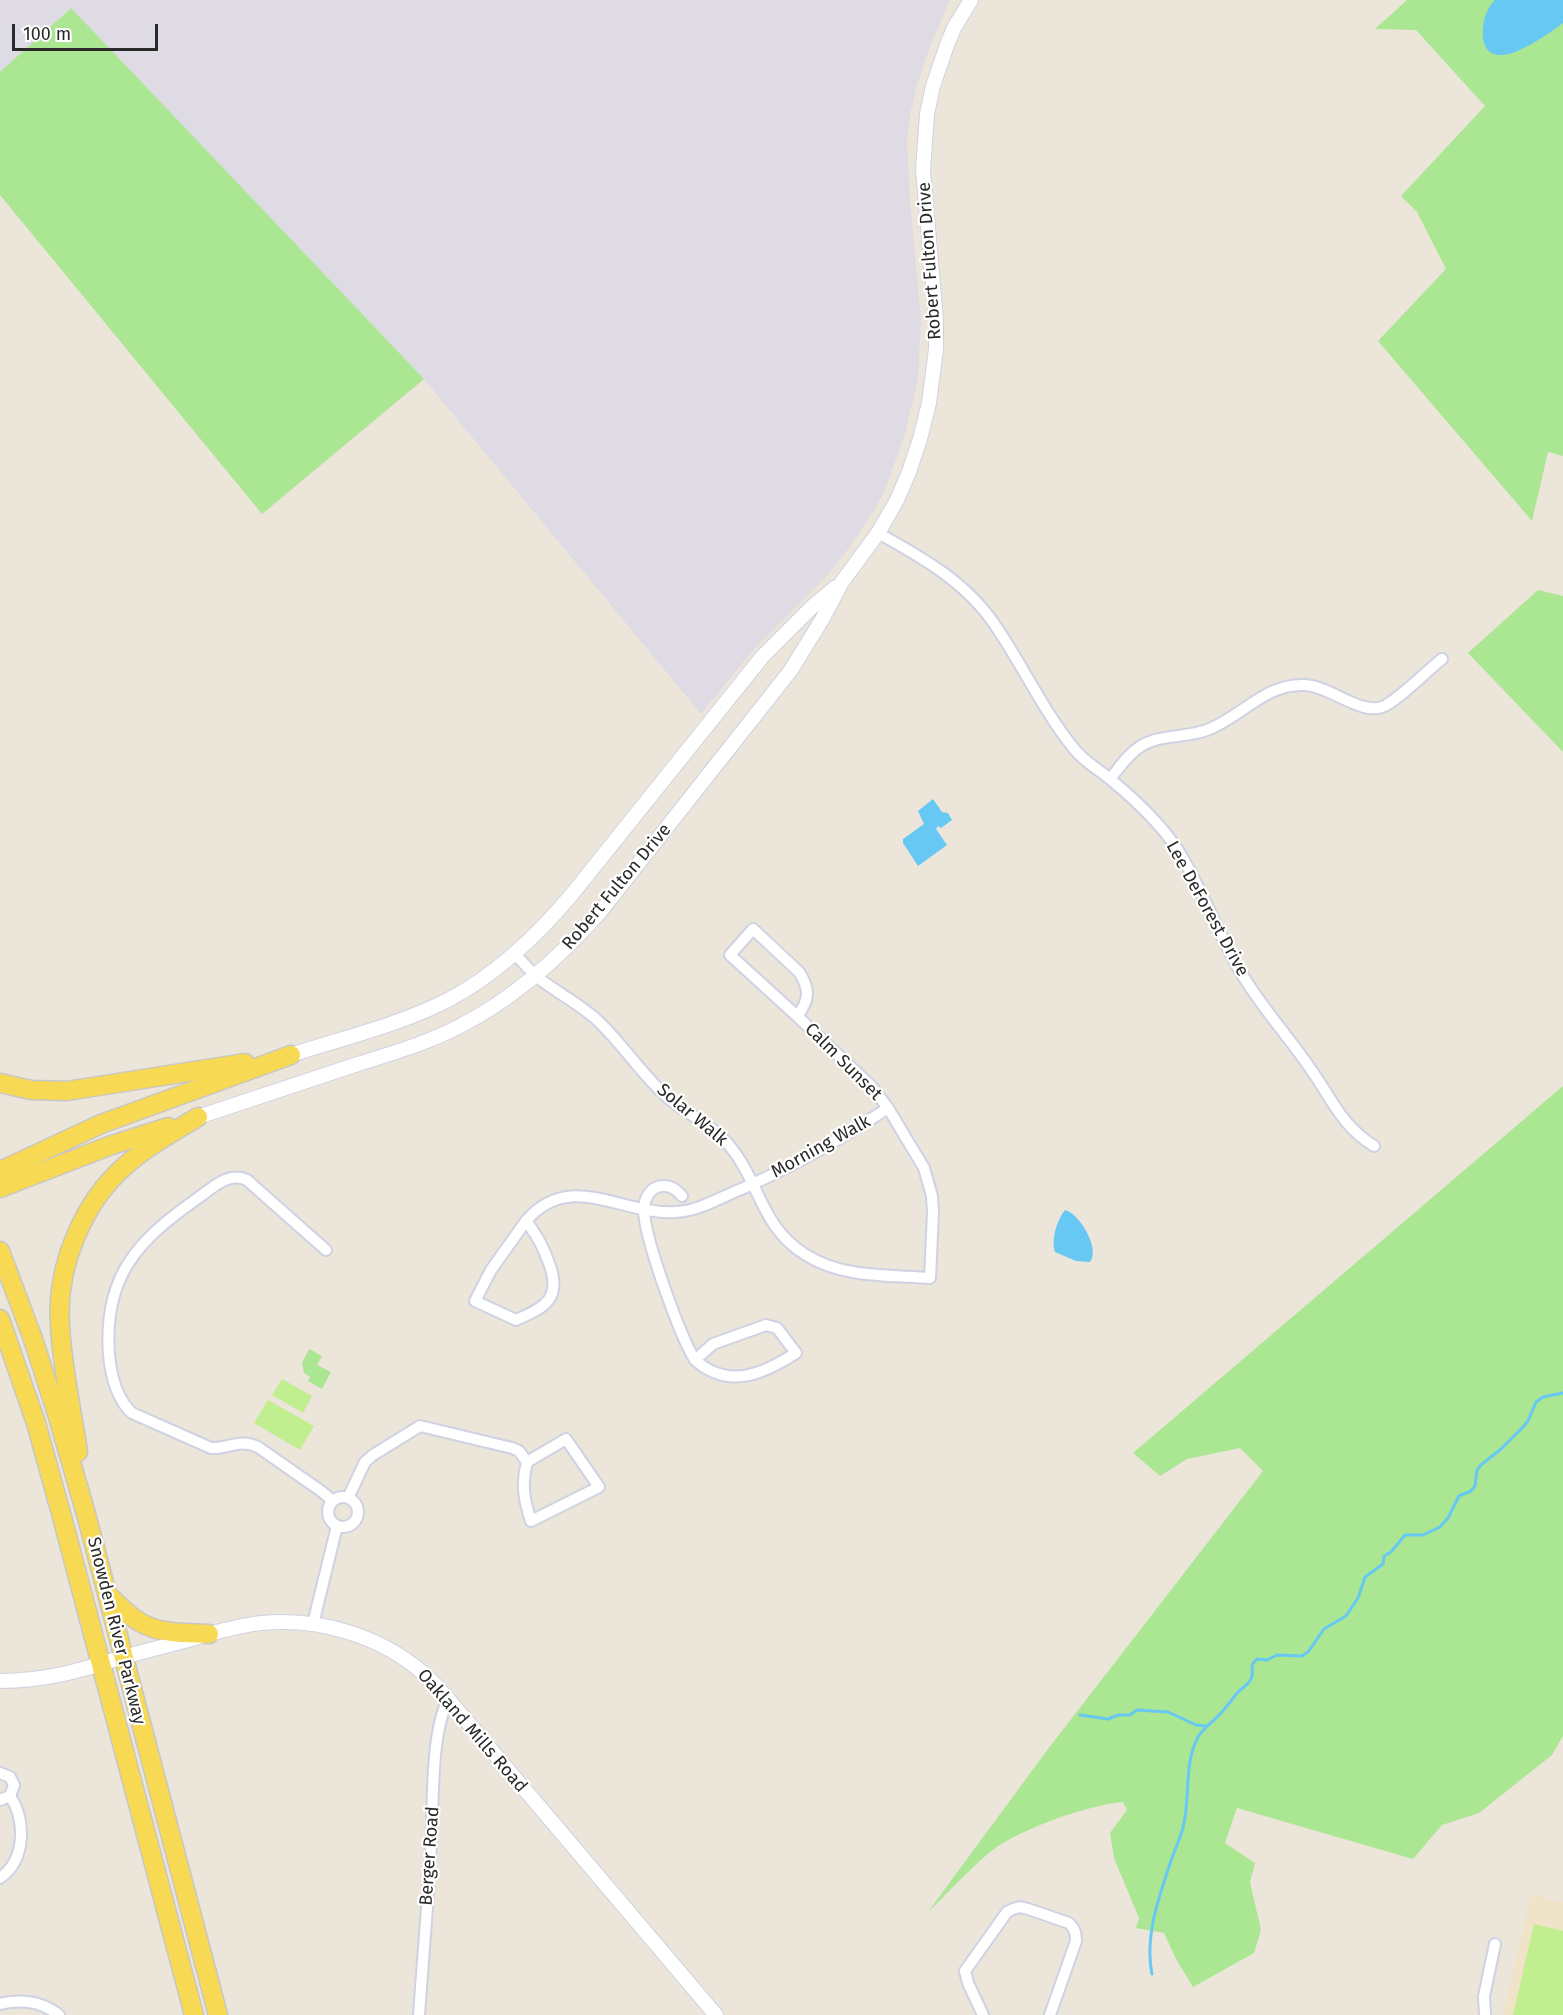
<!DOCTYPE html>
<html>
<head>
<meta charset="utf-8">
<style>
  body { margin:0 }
  #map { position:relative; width:1563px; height:2015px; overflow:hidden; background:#ece5da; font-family:"Fira Sans",sans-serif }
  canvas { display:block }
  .scale { position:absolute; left:12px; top:24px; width:146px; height:27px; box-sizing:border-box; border:3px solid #292929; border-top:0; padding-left:8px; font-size:18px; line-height:21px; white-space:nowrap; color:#292929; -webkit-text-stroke:4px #fff; paint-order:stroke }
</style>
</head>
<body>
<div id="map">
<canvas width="1563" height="2015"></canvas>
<div class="scale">100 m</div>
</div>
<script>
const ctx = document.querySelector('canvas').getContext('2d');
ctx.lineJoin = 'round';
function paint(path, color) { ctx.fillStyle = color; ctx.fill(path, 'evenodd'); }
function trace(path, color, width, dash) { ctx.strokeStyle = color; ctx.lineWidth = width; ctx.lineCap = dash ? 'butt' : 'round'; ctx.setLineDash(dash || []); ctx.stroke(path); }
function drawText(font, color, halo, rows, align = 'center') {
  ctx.font = font + ' "Fira Sans",sans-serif'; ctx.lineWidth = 4.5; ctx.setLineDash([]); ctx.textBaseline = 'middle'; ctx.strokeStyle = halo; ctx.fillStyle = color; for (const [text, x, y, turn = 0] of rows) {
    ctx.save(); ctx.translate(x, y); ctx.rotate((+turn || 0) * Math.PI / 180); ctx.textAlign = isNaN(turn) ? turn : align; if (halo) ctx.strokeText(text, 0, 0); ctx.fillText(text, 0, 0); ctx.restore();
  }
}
paint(new Path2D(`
  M0 0H950L931 44 918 82 911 110 907 141 910 200 921 320 918 379 905 434 884 492 874 511 846 552 828 575 753 650 701 714 424 379 70 8 0 72Z`), '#dedbe4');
paint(new Path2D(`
  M1531 1894 1563 1903V2015H1503Z`), '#efe4c8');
paint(new Path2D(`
  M1407 0H1563V456L1548 452 1532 521 1378 341 1446 269 1417 212 1401 196 1485 106 1416 30 1375 29Z
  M71 8 424 379 262 514 0 195V72Z
  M1538 590 1563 596V752L1468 653Z
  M1563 1086V1736L1552 1755 1479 1813 1442 1825 1413 1859 1237 1808 1225 1843 1255 1863 1250 1882 1261 1930 1254 1953 1193 1987 1176 1959 1164 1933 1136 1928 1139 1918 1114 1858 1110 1833 1127 1810 1123 1802C1088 1805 1023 1828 994 1849 972 1866 949 1892 928 1912L1045 1753 1263 1471 1240 1448 1187 1459 1160 1476 1133 1453Z
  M309 1349 322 1356 317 1365 331 1372 322 1389 308 1381 310 1377 304 1373 302 1363Z`), '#abe693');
paint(new Path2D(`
  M282 1379 312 1396 303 1413 272 1395Z
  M268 1400 314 1426 300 1450 254 1423Z
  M1534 1924 1563 1931V2015H1513Z`), '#c1ee8e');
paint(new Path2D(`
  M1495 0H1563V23C1550 33 1518 55 1502 55 1474 57 1481 12 1495 0Z
  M933 799 942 812 948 813 952 820 941 828 938 826 936 829 947 845 918 866 903 843V839L924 824 918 811Z
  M1065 1210C1079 1213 1101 1249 1090 1262L1076 1261 1055 1252C1051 1239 1057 1220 1065 1210Z`), '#67c8f4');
trace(new Path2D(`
  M1080 1715 1108 1719 1118 1715H1130L1137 1710 1168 1712 1196 1725 1206 1726
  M1152 1974C1144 1936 1160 1894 1172 1858 1176 1846 1182 1835 1184 1823 1190 1795 1184 1763 1198 1737 1204 1727 1213 1722 1220 1714 1227 1707 1232 1699 1238 1692 1242 1688 1248 1685 1251 1679 1255 1671 1248 1666 1257 1659L1267 1660 1277 1655 1302 1656 1308 1652 1324 1629 1346 1616 1358 1598 1365 1577 1383 1564 1384 1556 1391 1552 1405 1535H1423L1440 1527 1448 1518 1459 1496 1471 1491 1475 1486 1477 1470 1481 1465 1501 1449 1523 1427 1528 1421 1536 1402 1543 1397 1563 1393`), '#67c8f4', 3);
const minor = new Path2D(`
  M878 533C923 558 968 583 997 628 1024 668 1044 712 1075 750 1085 762 1098 769 1110 779 1138 802 1168 830 1185 862 1205 898 1220 936 1240 971 1261 1007 1289 1037 1312 1071 1333 1101 1342 1126 1374 1146
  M1110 779C1119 768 1128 754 1141 746 1161 734 1186 738 1207 730 1242 717 1265 683 1305 685 1329 686 1361 715 1382 707 1395 703 1429 669 1442 659
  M515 954C522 961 529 970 537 977 556 992 578 1003 596 1019 621 1042 639 1071 664 1094 684 1113 710 1123 728 1144 760 1181 760 1227 806 1255 842 1278 889 1275 930 1278L933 1213 932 1196 924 1168 888 1108 872 1087 797 1016C810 1000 810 989 799 972L753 929 730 955 797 1016
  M682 1196C677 1190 671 1185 663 1186 651 1186 645 1197 644 1208 643 1235 680 1336 695 1360L713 1344 766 1325 777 1328 796 1353C763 1374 729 1390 695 1360
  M526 1221 491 1270 475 1301 516 1320C546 1307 562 1298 549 1263 542 1245 538 1237 526 1221 570 1169 623 1216 676 1212 696 1211 714 1201 732 1193 787 1170 838 1141 888 1108
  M326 1250 247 1180C229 1171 212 1188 198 1198 138 1240 103 1276 109 1355 111 1376 117 1399 132 1413L211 1448C229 1449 239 1438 258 1447L321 1491 333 1501
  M328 1512a15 15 0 1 1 30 0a15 15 0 1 1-30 0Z
  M348 1498 365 1462 373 1455 420 1426 512 1448 519 1451 527 1462C521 1484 524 1500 531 1521L599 1487 566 1439 527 1462
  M313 1624 337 1526
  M0 1773 10 1777 14 1785 10 1796 0 1800
  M0 1878C26 1860 26 1820 10 1796
  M0 2004C21 1999 41 2001 59 2015
  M419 2015C423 1958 428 1902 431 1845 434 1801 430 1738 448 1699
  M983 2015 968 1983 965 1971 1007 1912 1013 1909 1020 1907 1028 1909 1069 1923C1075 1929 1076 1933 1076 1941L1050 2015
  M1485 2015 1484 1996 1495 1944`);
const tertiary = new Path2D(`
  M291 1055C343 1038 399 1025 448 1000 497 974 538 935 573 893L762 657 812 607 836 587
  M198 1117C251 1099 305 1082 358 1064 392 1053 428 1043 460 1026 515 998 560 957 600 912L791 670 823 618 842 582 878 533 897 500 909 472 920 439 929 403 936 349V320L923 170 927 114 933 86 947 45 954 28 971 0
  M0 1681C44 1681 79 1671 120 1658 145 1651 170 1645 195 1638 217 1632 239 1625 262 1623 319 1618 379 1635 423 1673 432 1680 440 1690 448 1699L716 2015`);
const primary = new Path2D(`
  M0 1083 31 1090 67 1091 245 1063
  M0 1171 101 1124 291 1055
  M0 1188 109 1146 168 1127
  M0 1251 33 1339 58 1417 86 1514 218 2015
  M0 1319 36 1423 62 1517 194 2015
  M78 1452C72 1410 62 1368 60 1325 56 1268 82 1203 126 1165 148 1146 173 1132 198 1117
  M107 1594C119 1605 132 1620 148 1626 166 1634 189 1633 209 1634`);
trace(minor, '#cfd2e3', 14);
trace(tertiary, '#cfd2e3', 16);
trace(primary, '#c7c7c7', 21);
trace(minor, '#fff', 10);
trace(tertiary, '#fff', 14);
trace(primary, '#f7d954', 18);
drawText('18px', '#292929', '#fff', [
  ["Robert Fulton Drive",930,261,-94],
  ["Robert Fulton Drive",617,887,-50],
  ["Lee DeForest Drive",1207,909,61],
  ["Calm Sunset",843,1062,45],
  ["Solar Walk",692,1115,40],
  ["Morning Walk",821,1147,-29],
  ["Snowden River Parkway",116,1631,76],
  ["Oakland Mills Road",472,1731,49],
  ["Berger Road",430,1856,-86]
]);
</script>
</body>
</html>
